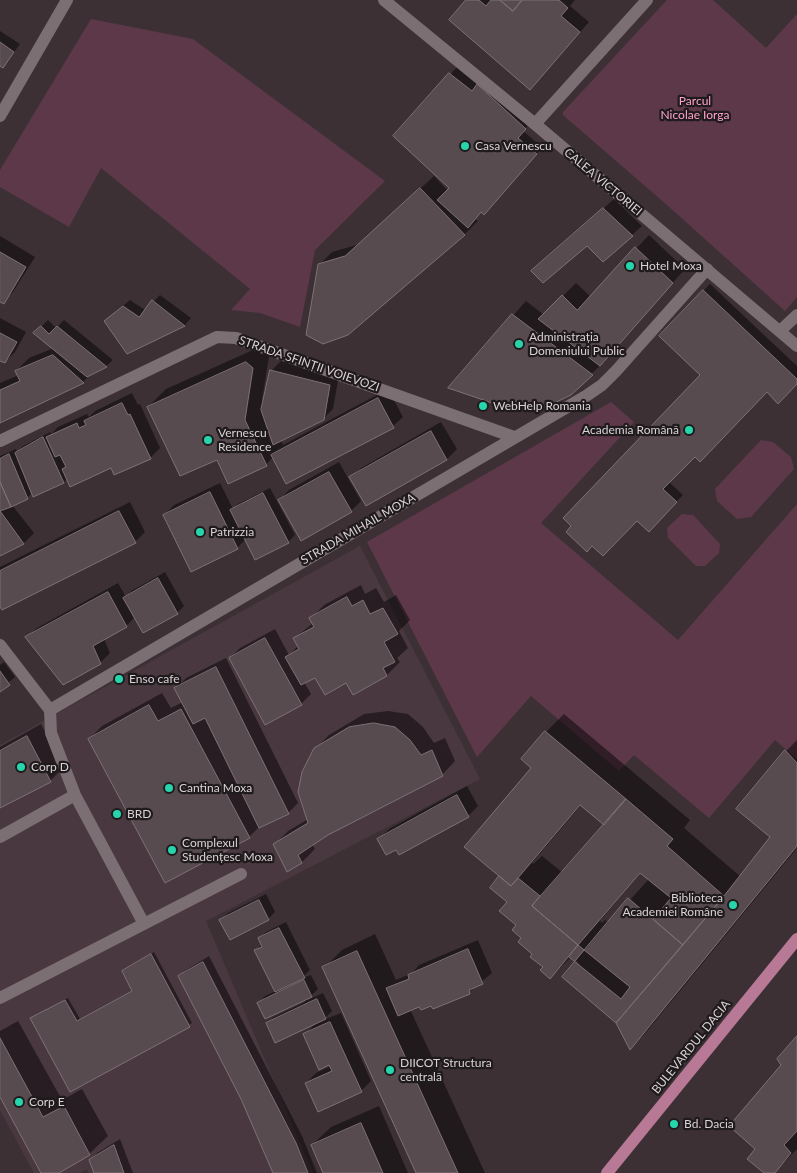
<!DOCTYPE html>
<html>
<head>
<meta charset="utf-8">
<style>
  body { margin:0 }
  canvas { display:block; background:#3c3035 }
</style>
</head>
<body>
<canvas width="797" height="1173"></canvas>
<script>
const ctx = document.querySelector('canvas').getContext('2d');
ctx.lineJoin = 'round';
function paint(path, color) { ctx.fillStyle = color; ctx.fill(path, 'evenodd'); }
function trace(path, color, width, dash) { ctx.strokeStyle = color; ctx.lineWidth = width; ctx.lineCap = dash ? 'butt' : 'round'; ctx.setLineDash(dash || []); ctx.stroke(path); }
function drawText(font, color, halo, rows, align = 'center') {
  ctx.font = font + ' Lato,sans-serif'; ctx.lineWidth = 4.5; ctx.setLineDash([]); ctx.textBaseline = 'middle'; ctx.strokeStyle = halo; ctx.fillStyle = color; for (const [text, x, y, turn = 0] of rows) {
    ctx.save(); ctx.translate(x, y); ctx.rotate((+turn || 0) * Math.PI / 180); ctx.textAlign = isNaN(turn) ? turn : align; if (halo) ctx.strokeText(text, 0, 0); ctx.fillText(text, 0, 0); ctx.restore();
  }
}
paint(new Path2D(`
  M360 546 480 779 206 921 313 1173H89L87 1169 79 1173H34L0 1110V745Z`), '#4a3840');
paint(new Path2D(`
  M667 0H713L766 48 797 14V297L785 311 667 205 563 115V112Z
  M91 19 193 39 385 181 315 250 300 327 260 313 231 310 250 289 101 168 69 227 0 187V170Z
  M611 402 634 422 541 523 678 640 797 504V759L775 740 709 818 634 755 619 771 531 696 477 757 367 542Z
  M761 440 773 442 791 457 794 469 751 517 737 519 717 501 715 489Z
  M682 514 693 515 720 544 719 553 705 566H696L668 538 667 528Z`), '#5c3848');
paint(new Path2D(`
  M468 0H575L570 6 589 22 540 78Z
  M0 31 20 44 3 67 0 65Z
  M457 67 532 121 523 131 542 147 491 207 482 211 475 219 478 221 465 234 347 334 319 265 332 252 360 244 434 176 448 191 451 188 395 136Z
  M614 199 642 226 632 235 588 244 543 262Z
  M649 235 685 269 604 360 605 361 570 394 450 387 526 301 544 315 576 283 591 297Z
  M0 236 35 257 13 292 3 302 0 300Z
  M710 284 797 366V383L767 391 695 455 669 482 683 495 649 530 702 375 661 336Z
  M160 295 191 318 185 325 128 352 112 315 130 300 145 310Z
  M0 318 26 332 15 352 5 362 0 359Z
  M48 320 56 328 64 320 113 360 106 366 90 375 83 382 0 421V383L19 375 16 371 29 358 54 348 35 333Z
  M264 345 270 350 262 400 264 401 271 371 281 361 339 375 333 409 323 419 281 440 283 445 388 389 403 417 393 426 273 457 266 465 217 458 148 407 166 389Z
  M132 393 138 405 140 404 160 448 150 458 68 478 64 482 34 495 33 492 27 498 12 505 34 533 24 543 0 555V456L16 449 17 452 23 446 50 432 51 434 58 427 87 414 89 417 95 411Z
  M441 422 457 449 447 459 351 478 361 468Z
  M339 462 361 501 351 511 279 500 289 490Z
  M220 483 233 509 238 504 270 488 295 535 288 542 246 539 237 548 164 515 174 505Z
  M130 502 145 532 135 542 0 605V567Z
  M165 572 184 606 177 613 135 617 126 626 104 639 110 653 100 663 27 637 37 628 118 583 126 597 131 591Z
  M361 585 365 594 376 588 384 602 396 595 410 620 399 631 408 648 397 658 400 662 387 675 346 681 316 676 304 682 311 694 301 704 230 658 240 648 275 629 289 655 299 645 295 638 313 623 311 618 324 605Z
  M226 658 298 803 288 813 259 827 249 837 89 739 102 726 162 693 171 708 183 702 176 688 186 678Z
  M4 662 15 677 0 690V665Z
  M388 711 408 714 423 727 434 743 445 738 455 761 442 775 327 834 312 844 315 849 302 862 275 844 288 831 308 819 315 749 329 735 364 714Z
  M564 714 690 820 684 828 741 877 771 837 786 751 797 740V848L648 1030 631 1048 617 1021 577 961 571 957 550 978 544 967 523 938 508 901 501 876 546 732ZM582 804 605 825 563 873 542 856 533 864 532 863ZM641 872 649 879 609 923 605 920 602 923 600 921Z
  M41 724 63 768 50 781 0 807V747Z
  M467 786 478 806 468 816 396 848 379 839 389 829Z
  M266 894 275 912 268 919 221 920 228 913Z
  M286 922 310 970 302 978 311 975 318 989 307 1000 323 993 332 1011 323 1020 341 1013 371 1081 361 1091 319 1110 306 1083 316 1073 331 1066 305 1034 316 1023H267L274 1017 305 1002 304 1000 259 1003 265 996 276 991 256 950 262 944 259 938 266 932Z
  M375 934 396 980 412 973 419 965 478 940 492 973 469 992 432 1004 420 1005 410 1009 485 1173H417L324 968 342 950Z
  M154 952 192 1023 71 1090 35 1016 68 998 80 1019 133 990 123 971Z
  M209 956 302 1136 317 1173H275L242 1098 179 976 186 970Z
  M18 1021 62 1100 82 1089 108 1136 89 1154 56 1173H42L0 1095V1031Z
  M797 1038V1149L774 1173H766L757 1148 782 1065Z
  M379 1106 408 1173H324L312 1145 331 1127Z
  M120 1139 133 1173H95L90 1160 97 1153Z`), '#0007');
const building = new Path2D(`
  M466 0H479L486 6 491 0H500L513 11 522 0H559L568 8 561 16 580 32 530 90 449 20Z
  M500 0H522L513 11Z
  M0 42 14 52 3 68 0 66Z
  M449 73 472 91 477 84 526 129 518 138 537 154 484 215 481 212 468 228 437 200 449 188 393 136Z
  M420 188 465 235 348 335 323 344 306 335 318 264 345 256Z
  M603 208 633 236 603 262 587 246 543 283 531 271Z
  M635 247 673 283 600 366 538 319 562 295 577 310Z
  M0 252 26 267 4 304 0 302Z
  M703 290 797 379V384L778 404 767 392 700 462 695 457 663 489 677 502 649 532 637 521 603 556 592 546 587 552 566 532 571 526 563 518 700 375 659 336Z
  M152 300 185 326 127 354 104 321 123 306 139 317Z
  M512 314 593 375 571 395 546 407 524 410 504 407 448 388Z
  M41 326 49 334 57 326 107 367 87 377 33 333Z
  M0 333 17 342 5 363 0 361Z
  M53 355 84 383 0 423V390L20 381 15 371Z
  M246 362 253 368 245 420 267 466 228 484 217 460 180 476 147 407Z
  M270 370 330 385 324 420 273 445 261 410Z
  M378 398 394 428 286 484 271 455Z
  M122 403 128 415 130 414 151 459 114 475 111 468 70 487 62 469 66 467 60 455 55 457 46 437 77 423 79 428 86 425 84 421Z
  M431 431 447 460 366 506 349 477Z
  M43 437 64 483 33 497 15 453Z
  M9 454 28 499 11 507 0 482V459Z
  M329 472 352 512 301 541 278 500Z
  M0 482 11 507 0 511Z
  M210 492 238 549 191 572 163 515Z
  M263 493 289 543 255 560 230 510Z
  M0 511 24 544 0 556Z
  M119 511 136 543 2 610 0 607V571Z
  M158 578 178 614 143 633 123 598Z
  M108 592 127 627 93 646 101 664 63 685 25 637Z
  M347 597 352 606 363 600 370 614 383 608 398 634 384 642 395 662 383 668 387 676 353 695 346 683 325 695 315 678 301 685 285 657 299 649 293 638 314 627 309 618Z
  M265 638 302 705 265 725 229 658Z
  M216 667 289 814 259 828 205 718 193 724 174 688Z
  M0 671 10 685 0 692Z
  M149 705 158 721 181 709 250 838 165 883 88 739Z
  M374 723 395 727 410 740 421 755 432 750 443 776 328 835 298 855 302 863 287 872 273 844 308 823 298 792 302 772 314 748 349 727Z
  M545 731 626 799 604 825 580 805 511 886 464 847 531 768 521 759Z
  M27 736 51 782 0 808V751Z
  M785 750 797 763V846L630 1050 616 1023 724 896 770 837 736 809Z
  M457 795 469 817 399 855 396 850 386 855 377 839Z
  M626 799 673 839 667 846 724 896 683 945 653 919 671 898 640 873 578 945 532 906Z
  M499 876 511 886 518 878 540 896 532 906 578 945 550 979 540 970 543 967 530 957 532 954 518 942 521 938 512 930 516 925 499 911 507 902 490 888Z
  M628 898 683 945 616 1023 562 977Z
  M259 900 269 920 230 940 219 920Z
  M279 928 305 978 275 992 254 950 262 947 258 938Z
  M578 945 630 987 621 999 569 957Z
  M468 949 483 984 469 990 470 994 433 1009 431 1006 421 1010 419 1007 398 1016 386 988 409 979 408 975Z
  M357 951 458 1173H416L322 967Z
  M151 954 190 1027 70 1092 30 1018 65 1000 77 1021 132 991 122 971Z
  M203 962 296 1143 308 1173H273L241 1099 178 976Z
  M304 980 312 997 265 1019 257 1003Z
  M317 999 326 1019 275 1043 266 1023Z
  M330 1022 362 1092 318 1112 305 1083 332 1071 329 1065 319 1070 303 1034Z
  M797 1036V1131L784 1145 791 1153 775 1173H764L747 1159 755 1149 729 1126 781 1065 777 1059Z
  M0 1038 43 1117 64 1106 90 1155 59 1173H41L0 1097Z
  M361 1123 383 1173H323L311 1145Z
  M114 1145 124 1173H94L89 1160Z`);
paint(building, '#574b50');
trace(building, '#7e7176', 1);
trace(new Path2D(`
  M780 331 797 315
  M50 710 51 733 75 795 144 924
  M0 837 75 795
  M0 998 241 874`), '#7c6f74', 12);
trace(new Path2D(`
  M535 124 647 0
  M0 441 217 337 236 338 514 437
  M0 645 50 710 586 396 602 385 616 371 707 269`), '#7c6f74', 12);
trace(new Path2D(`
  M0 116 67 0`), '#7c6f74', 12);
trace(new Path2D(`
  M384 0 535 124 797 346`), '#7c6f74', 12);
trace(new Path2D(`
  M607 1173 797 939`), '#b77995', 12);
for (const [x, y, r, color] of [
  [465,146,5,"#27d5ad"],
  [630,266,5,"#27d5ad"],
  [519,344,5,"#27d5ad"],
  [483,406,5,"#27d5ad"],
  [689,430,5,"#27d5ad"],
  [208,440,5,"#27d5ad"],
  [200,532,5,"#27d5ad"],
  [119,679,5,"#27d5ad"],
  [21,767,5,"#27d5ad"],
  [169,788,5,"#27d5ad"],
  [117,814,5,"#27d5ad"],
  [172,850,5,"#27d5ad"],
  [733,905,5,"#27d5ad"],
  [390,1070,5,"#27d5ad"],
  [19,1102,5,"#27d5ad"],
  [674,1124,5,"#27d5ad"]
]) { const dot = new Path2D(); dot.arc(x, y, r, 0, 2 * Math.PI); ctx.fillStyle = color; ctx.fill(dot); trace(dot, '#1f1a1c', 2); }
drawText('12px', '#fea3cb', '#1f1a1c', [
  ["Parcul",695,101],
  ["Nicolae Iorga",695,115]
]);
drawText('12px', '#dad2d5', '#1f1a1c', [
  ["Casa Vernescu",475,146],
  ["Hotel Moxa",640,266],
  ["Administrația",529,337],
  ["Domeniului Public",529,351],
  ["WebHelp Romania",493,406],
  ["Academia Română",679,430,"right"],
  ["Vernescu",218,433],
  ["Residence",218,447],
  ["Patrizzia",210,532],
  ["Enso cafe",129,679],
  ["Corp D",31,767],
  ["Cantina Moxa",179,788],
  ["BRD",127,814],
  ["Complexul",182,843],
  ["Studențesc Moxa",182,857],
  ["Biblioteca",723,898,"right"],
  ["Academiei Române",723,912,"right"],
  ["DIICOT Structura",400,1063],
  ["centrală",400,1077],
  ["Corp E",29,1102],
  ["Bd. Dacia",684,1124]
], 'left');
drawText('12px', '#dad2d5', '#1f1a1c', [
  ["CALEA VICTORIEI",603,182,40],
  ["STRADA SFINȚII VOIEVOZI",309,364,19],
  ["STRADA MIHAIL MOXA",358,529,-30],
  ["BULEVARDUL DACIA",691,1047,-51]
]);
</script>
</body>
</html>
